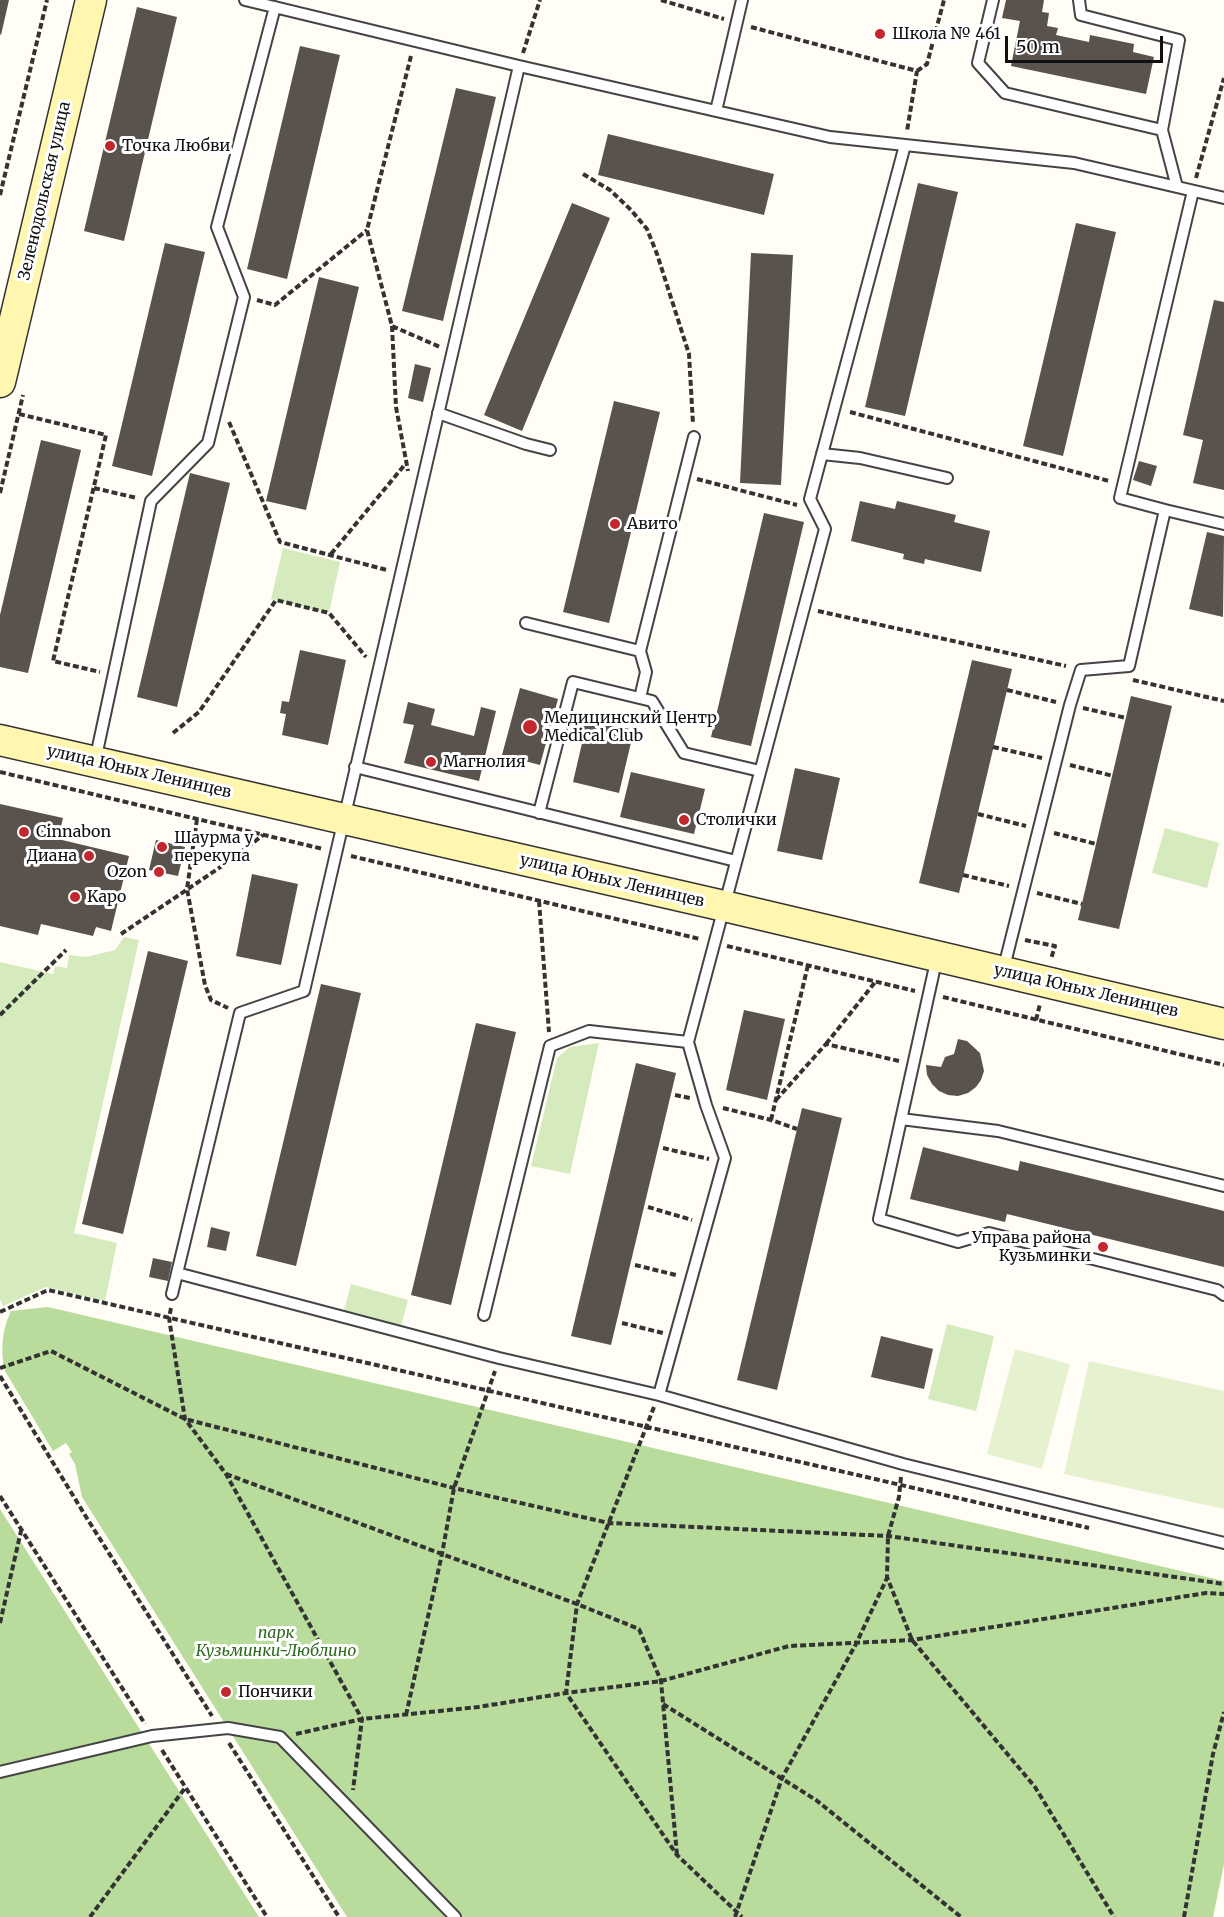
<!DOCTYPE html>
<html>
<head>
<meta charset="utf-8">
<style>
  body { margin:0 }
  #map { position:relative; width:1224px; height:1917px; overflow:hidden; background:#fffdf5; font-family:Merriweather,serif }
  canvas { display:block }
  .scale { position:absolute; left:1005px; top:36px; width:158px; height:27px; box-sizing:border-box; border:3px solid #111; border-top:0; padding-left:8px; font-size:18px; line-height:21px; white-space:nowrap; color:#111; -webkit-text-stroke:4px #fff; paint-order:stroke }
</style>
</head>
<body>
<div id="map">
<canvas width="1224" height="1917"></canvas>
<div class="scale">50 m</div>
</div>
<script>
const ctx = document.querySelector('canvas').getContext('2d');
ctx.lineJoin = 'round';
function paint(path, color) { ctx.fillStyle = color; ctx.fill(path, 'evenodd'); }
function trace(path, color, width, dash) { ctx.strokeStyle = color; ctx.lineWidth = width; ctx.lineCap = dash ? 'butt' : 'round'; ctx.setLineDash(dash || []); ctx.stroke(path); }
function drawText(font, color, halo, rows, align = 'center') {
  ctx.font = font + ' Merriweather,serif'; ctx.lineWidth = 6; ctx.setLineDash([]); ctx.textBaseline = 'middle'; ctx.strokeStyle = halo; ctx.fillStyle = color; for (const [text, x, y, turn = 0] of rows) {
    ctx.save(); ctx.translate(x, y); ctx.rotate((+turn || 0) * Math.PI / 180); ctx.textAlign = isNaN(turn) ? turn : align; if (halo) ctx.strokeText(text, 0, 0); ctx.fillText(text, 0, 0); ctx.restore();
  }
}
paint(new Path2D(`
  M283 548 340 562 329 613 271 599Z
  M1165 828 1219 843 1207 888 1152 873Z
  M124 937 139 940 74 1233 117 1243 105 1301 46 1287 3 1306 0 1299V962L53 974 55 966 67 968 69 955 86 957 115 950Z
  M599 1043 570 1174 531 1166 557 1058 570 1047Z
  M351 1284 408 1300 401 1326 344 1310Z
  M947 1324 994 1336 976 1411 928 1399Z`), '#d5ebbd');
paint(new Path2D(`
  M48 1307 1224 1581V1864L1213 1917H347L82 1497 75 1464 69 1454 72 1452 66 1443 53 1451 5 1371C0 1351 2 1329 11 1311Z
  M0 1509 19 1539 259 1917H0Z`), '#b9dc9c');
paint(new Path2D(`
  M1015 1349 1070 1364 1042 1469 987 1454Z
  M1089 1361 1224 1391V1509L1064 1474Z`), '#e6f2cf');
paint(new Path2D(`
  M0 0H9L1 35 0 34Z
  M1006 0H1044L1042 12 1049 13 1047 26 1058 28 1056 35 1089 42 1090 35 1134 44 1133 52 1154 57 1146 94 1011 66 1020 21 1002 18Z
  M137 7 177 17 124 241 84 231Z
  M300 46 340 55 287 279 247 269Z
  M456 88 496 97 443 321 402 311Z
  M608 134 774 174 764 215 598 175Z
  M918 183 958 192 905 416 865 407Z
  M572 203 610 218 522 431 484 415Z
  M1076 223 1116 232 1063 456 1023 446Z
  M165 243 205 252 152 476 112 466Z
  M751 253 793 255 781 485 740 483Z
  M319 277 359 287 306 510 266 501Z
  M1214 300 1224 302V490L1193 483 1203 440 1183 435Z
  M415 364 431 368 423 402 408 398Z
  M614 401 660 412 609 623 563 612Z
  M41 440 81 450 28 673 0 667V615Z
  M1139 461 1157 466 1151 486 1133 480Z
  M190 473 230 483 177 707 137 697Z
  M860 501 895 509 897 501 956 515 954 522 990 531 981 572 925 559 924 564 903 559 904 554 851 541Z
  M764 513 804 522 751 746 711 737Z
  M1207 532 1224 536 1223 617 1189 609Z
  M300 650 346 660 328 745 282 735 286 714 280 713 282 701 289 702Z
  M972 660 1012 669 959 893 919 883Z
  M520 688 558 699 540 765 502 755Z
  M1131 696 1172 706 1119 929 1078 920Z
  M408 702 435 709 431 725 474 736 481 707 496 711 479 781 404 763 414 725 403 723Z
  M582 718 634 730 619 793 573 782 583 739 577 737Z
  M795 768 840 778 822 860 777 851Z
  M631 772 705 789 694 834 620 817Z
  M0 804 63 818 58 839 129 856 111 931 96 927 93 936 41 924 38 935 0 926Z
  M156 840 185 847 178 876 149 870Z
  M252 874 298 884 281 965 236 956Z
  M148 951 188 961 123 1234 82 1224Z
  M321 984 361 993 296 1266 256 1256Z
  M744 1010 785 1019 767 1100 726 1090Z
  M476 1023 516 1032 451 1305 411 1295Z
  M958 1039 967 1041 980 1053 984 1071 981 1080 976 1087 968 1093 958 1096 948 1095 939 1091 932 1084 927 1075 926 1065 941 1067 945 1057 954 1054Z
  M636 1063 676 1073 611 1345 571 1336Z
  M802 1108 842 1118 777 1390 737 1380Z
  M923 1147 1018 1171 1020 1161 1224 1211V1267L1007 1214 1005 1222 910 1199Z
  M211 1227 230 1232 226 1251 207 1247Z
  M153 1258 172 1262 168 1281 149 1277Z
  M881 1336 933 1349 924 1389 871 1377Z`), '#5a524d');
const lane = new Path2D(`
  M245 0 519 66 830 137 1074 163 1224 198
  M993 0 978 63 1005 93 1162 130
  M1079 0 1081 15 1179 40 1162 130 1177 187
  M716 111 742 0
  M438 413 526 444 550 450
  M822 454 860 458 947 478
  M1165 510 1120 498 1193 191
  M526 623 640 651
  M640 698 646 672 640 651 694 437
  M95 761 151 501 208 443 244 297 217 227 275 7
  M355 767 736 861
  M539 813 573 682 652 701 684 753 760 771
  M937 957 879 1219 958 1242 989 1233 1217 1290 1224 1295
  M1003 971 1070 705 1081 670 1129 666 1165 510 1224 524
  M901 1119 998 1131 1224 1186
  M177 1273 499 1358 659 1395 725 1158 706 1105 688 1042 825 529 810 499 905 145
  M172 1294 240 1013 304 991 519 66
  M484 1315 550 1046 589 1031 688 1042
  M659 1395 903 1464 1224 1543
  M0 1772 152 1736 228 1728 280 1737 455 1917`);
const secondary = new Path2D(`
  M0 382 91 0
  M0 740 724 906 1224 1024`);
trace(lane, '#444', 14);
trace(secondary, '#333', 33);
trace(new Path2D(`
  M661 0 724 19
  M751 27 917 71 907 131
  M523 53 540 0
  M411 56 367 230 392 326 440 347
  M917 71 927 64 944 0
  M583 174 610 190 631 210 647 229 657 254 689 354 693 424
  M1196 178 1224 78
  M0 195 47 0
  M257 300 275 305 367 230
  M392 326 396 407 408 471
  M850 412 1109 481
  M19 414 106 435 53 661 100 672
  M229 422 280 542 387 570
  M697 479 797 505
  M94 488 137 498
  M0 493 23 395
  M331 554 407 462
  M818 611 1066 666
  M1133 680 1224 701
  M1007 690 1056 702
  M1083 708 1126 718
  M173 733 199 712 276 600 329 613 366 657
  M993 747 1042 758
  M1070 765 1113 776
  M0 772 323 849
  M978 814 1026 826
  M197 819 187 889 205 985 211 1000 228 1008
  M1054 833 1096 844
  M351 856 700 939
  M963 875 1009 886
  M1037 893 1082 904
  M539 901 549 1032
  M121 934 228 862 263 835
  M1025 940 1055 946 1051 959
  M727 946 915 991
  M943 997 1224 1065
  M0 1015 66 950
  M1036 1020 1040 1004
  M826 1044 876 981
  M675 1095 690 1098
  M776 1100 826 1044 899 1061
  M723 1108 771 1120 797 1129
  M771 1120 808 965
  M663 1148 709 1159
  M648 1207 692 1220
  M635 1265 676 1275
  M171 1308 169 1318 185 1419 226 1474 362 1719 353 1790
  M0 1312 48 1290 1089 1528
  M622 1323 663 1333
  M0 1368 51 1351 185 1419 454 1488 609 1523 888 1536 1224 1584
  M0 1376 88 1520 212 1716
  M654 1407 577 1604 566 1693 677 1855 742 1917
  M226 1474 577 1604 639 1629 661 1681 677 1855
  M901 1477 899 1497 888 1536 887 1577 912 1640 1035 1787 1114 1917
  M0 1496 145 1724
  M0 1623 21 1531
  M663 1704 816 1800 961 1917
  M406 1715 442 1554 454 1488 495 1371
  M296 1734 362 1719 478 1707 566 1693 661 1681 789 1646 912 1640 1206 1593 1224 1594
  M229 1743 339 1917
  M162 1750 267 1917
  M90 1917 185 1788
  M735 1917 782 1778 856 1644 887 1578
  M1184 1917 1213 1754 1224 1712`), '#333', 4, [6, 3]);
trace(lane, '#fff', 10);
trace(secondary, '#fff6b0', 30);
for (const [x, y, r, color] of [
  [880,34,6,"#c4262e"],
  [110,146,6,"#c4262e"],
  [615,524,6,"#c4262e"],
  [530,727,8,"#c4262e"],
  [431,762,6,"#c4262e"],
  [684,820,6,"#c4262e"],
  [24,832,6,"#c4262e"],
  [162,847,6,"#c4262e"],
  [89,856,6,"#c4262e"],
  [159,872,6,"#c4262e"],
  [75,897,6,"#c4262e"],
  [1103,1247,6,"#c4262e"],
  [226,1692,6,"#c4262e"]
]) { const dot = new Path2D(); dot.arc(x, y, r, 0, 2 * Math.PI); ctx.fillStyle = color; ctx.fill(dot); trace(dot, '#fff', 2); }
drawText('16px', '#111', '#fff', [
  ["Школа № 461",892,34],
  ["Точка Любви",122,146],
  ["Авито",627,524],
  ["Медицинский Центр",544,718],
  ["Medical Club",544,736],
  ["Магнолия",443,762],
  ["Столички",696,820],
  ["Cinnabon",36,832],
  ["Шаурма у",174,838],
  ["перекупа",174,856],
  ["Диана",77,856,"right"],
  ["Ozon",147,872,"right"],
  ["Kapo",87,897],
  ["Управа района",1091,1238,"right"],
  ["Кузьминки",1091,1256,"right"],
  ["Пончики",238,1692]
], 'left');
drawText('16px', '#111', '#fff', [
  ["Зеленодольская улица",45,191,-77],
  ["улица Юных Ленинцев",139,772,13],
  ["улица Юных Ленинцев",612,881,13],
  ["улица Юных Ленинцев",1086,991,13]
]);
drawText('italic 16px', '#2f6b1f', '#fff', [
  ["парк",276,1633],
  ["Кузьминки-Люблино",276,1651]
]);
</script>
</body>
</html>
